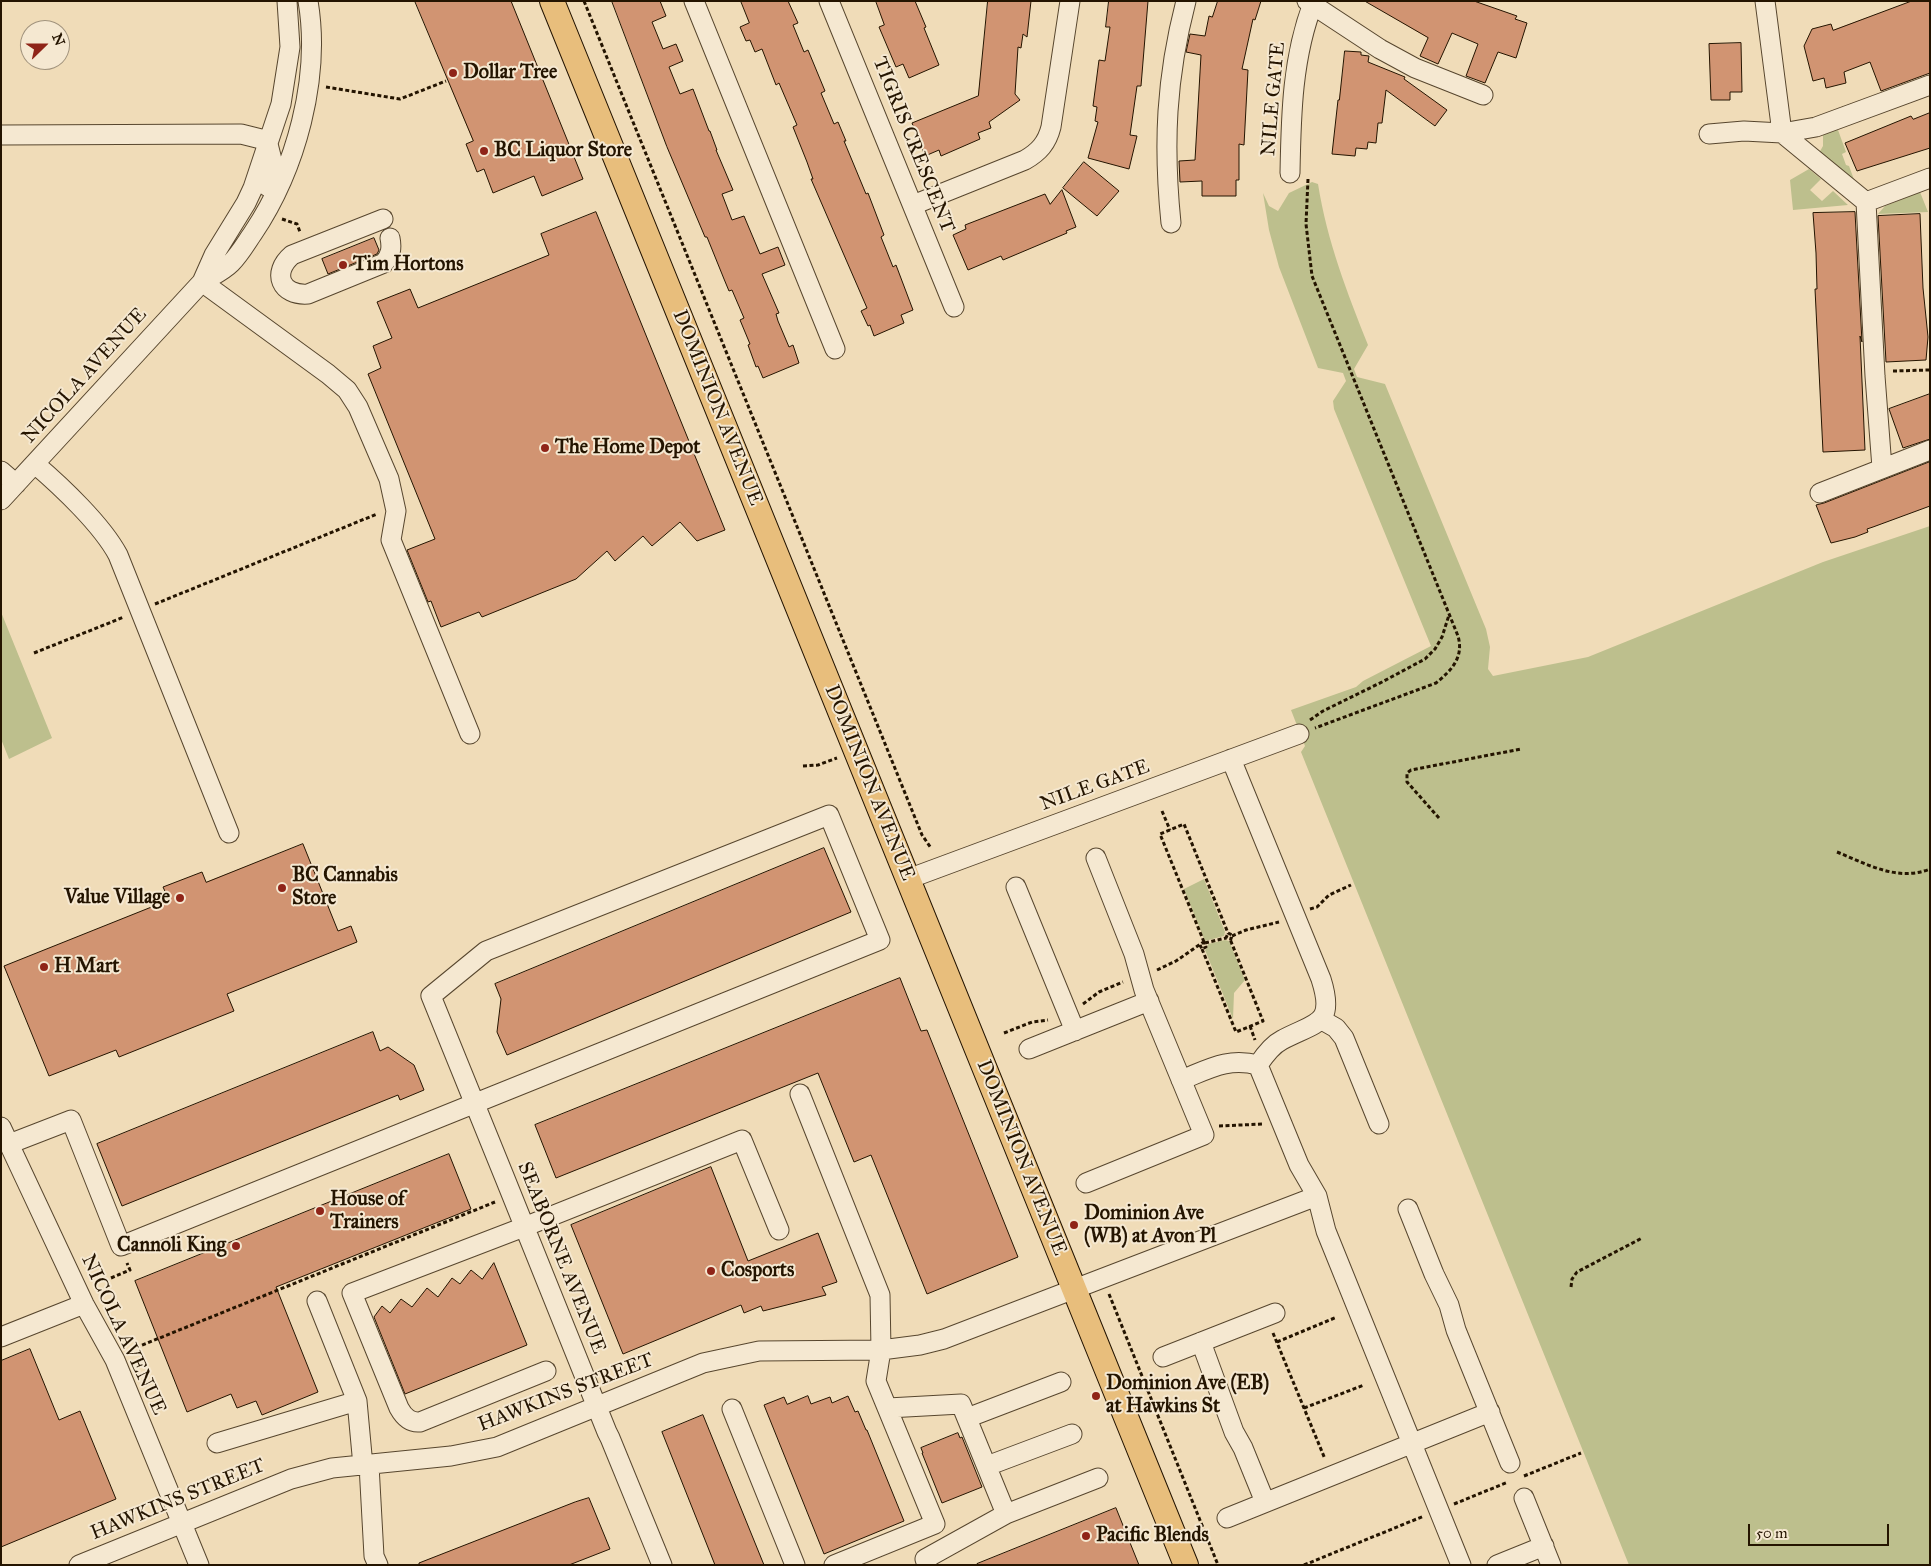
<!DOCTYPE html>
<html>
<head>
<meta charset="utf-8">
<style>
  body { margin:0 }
  #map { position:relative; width:1931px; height:1566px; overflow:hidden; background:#f0dcb8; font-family:"IM FELL Great Primer",serif }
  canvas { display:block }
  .frame { position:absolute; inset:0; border:2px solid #241400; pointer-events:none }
  .north { position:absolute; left:20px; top:20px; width:50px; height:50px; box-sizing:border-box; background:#f5e8d1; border:1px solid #a1937d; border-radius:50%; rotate:68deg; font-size:14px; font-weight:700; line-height:20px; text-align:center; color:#241400 }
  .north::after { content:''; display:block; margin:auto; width:18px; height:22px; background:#8f2418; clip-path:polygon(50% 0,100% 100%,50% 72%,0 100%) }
  .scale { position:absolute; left:1748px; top:1524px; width:141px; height:22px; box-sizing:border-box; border:2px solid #241400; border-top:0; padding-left:6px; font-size:15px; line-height:18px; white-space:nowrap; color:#241400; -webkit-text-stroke:4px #f5e8d1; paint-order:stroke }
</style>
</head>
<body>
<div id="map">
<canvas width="1931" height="1566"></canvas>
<div class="frame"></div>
<div class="north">N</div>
<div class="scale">50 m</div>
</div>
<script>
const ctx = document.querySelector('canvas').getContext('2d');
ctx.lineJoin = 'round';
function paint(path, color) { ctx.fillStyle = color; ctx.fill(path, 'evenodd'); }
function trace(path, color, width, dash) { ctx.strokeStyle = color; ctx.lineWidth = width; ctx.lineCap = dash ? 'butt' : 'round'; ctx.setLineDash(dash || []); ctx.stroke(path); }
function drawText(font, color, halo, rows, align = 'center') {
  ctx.font = font + ' "IM FELL Great Primer",serif'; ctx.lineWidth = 4; ctx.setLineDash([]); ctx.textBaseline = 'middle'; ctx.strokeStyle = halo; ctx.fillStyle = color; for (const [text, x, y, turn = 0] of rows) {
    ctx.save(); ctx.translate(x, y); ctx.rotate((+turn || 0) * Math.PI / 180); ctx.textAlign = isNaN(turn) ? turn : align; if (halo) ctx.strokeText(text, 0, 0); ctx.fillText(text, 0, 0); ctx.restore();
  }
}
paint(new Path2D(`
  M1838 130 1846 152 1842 154 1846 165 1849 166 1856 185 1819 153 1823 146V133Z
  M1809 169 1821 179 1810 190 1822 201 1833 191 1848 205 1793 210 1790 180Z
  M1312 182 1318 184C1327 241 1347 292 1368 345L1354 369 1357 377 1385 384 1486 629 1490 647 1488 669 1493 676 1588 657 1823 562 1930 526V1565H1629L1301 752 1305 746 1291 710 1356 687 1363 681 1431 646 1334 409 1333 401 1346 381 1343 373 1318 368 1279 267 1269 230 1263 193 1269 206 1278 211 1289 193Z
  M1920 192 1928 212 1878 214 1885 206Z
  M1 612 52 738 9 759 1 739Z
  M1204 879 1225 932 1224 936 1205 941 1184 889Z
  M1225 940 1229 941 1245 980 1234 993 1233 1019 1205 950 1207 948 1208 944Z`), '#bdbf8d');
const building = new Path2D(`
  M415 1H511L583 179 542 196 534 176 493 193 484 169 477 172 466 144 473 141Z
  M612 1H660L666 16 652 22 663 49 676 44 683 61 669 67 680 94 693 89 709 131H710L717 150H716L733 190 722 194 732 220 744 216 760 254 778 247 785 265 762 274 779 313 776 314 778 321 789 347 793 345 799 363 763 378 758 366 756 367 748 345 750 344 740 320 744 318 732 290 729 291 724 279 707 237H705L667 147Z
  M741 1H788L798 23 793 25 804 52 808 50 825 91 821 93 834 124 838 122 846 141H844L866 194 868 193 884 235 881 237 893 267 896 265 913 310 901 315 904 323 874 336 870 325 868 326 861 311 867 308 811 179H813L807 162 793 127 797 125 779 83 776 85 762 49 755 52 750 40 746 41 740 27 749 23Z
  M876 1H915L926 27 924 28 939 65 909 78 903 64 896 67 879 27 884 25Z
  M988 1H1031L1027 37 1023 34 1021 48 1018 47 1015 94 1020 100 989 122 991 128 978 133 980 139 941 156 939 150 925 156 912 123 978 96Z
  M1109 1H1148L1141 86H1137L1130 135 1137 136 1129 169 1088 158 1098 122 1095 121 1097 107 1093 106 1099 60 1105 61 1110 27H1106Z
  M1218 1H1261L1255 20 1253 19 1242 69 1248 70 1244 145 1239 144V180H1236V196H1202V181L1180 182 1179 161 1195 160 1201 55 1186 52 1190 34 1205 36 1209 16 1212 17Z
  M1365 1H1474L1517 16 1515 19 1527 23 1516 58 1498 52 1485 83 1466 76 1478 44 1452 33 1438 64 1420 56 1428 38Z
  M1912 1H1930V73L1881 91 1870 62 1844 72 1846 83 1826 88 1824 78 1813 81 1804 46 1812 29 1831 24 1833 30Z
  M1741 43 1742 92H1730V100H1711L1709 44Z
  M1345 51 1361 52V55L1369 56 1368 62 1405 77 1404 79 1447 110 1435 126 1386 90 1382 123H1378L1376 143 1368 142 1367 149 1356 148 1355 156 1332 154 1338 100H1339Z
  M1930 113V148L1857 171 1845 143 1911 116 1913 119Z
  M1084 162 1119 191 1097 216 1063 188Z
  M1062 190 1076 227 1066 231 1067 233 1003 260 1001 256 968 270 953 235 966 229 965 225 1045 194 1050 204Z
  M596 212 725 530 697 541 680 522 652 546 643 536 615 561 607 551 576 579 482 617 479 612 441 627 431 601 428 602 407 550 435 539 368 374 381 368 373 346 392 338 377 302 410 289 418 308 549 255 541 234Z
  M1855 212 1862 342 1860 336 1865 450 1823 452 1815 289H1817L1816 253 1813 213Z
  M1920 214 1923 288 1928 337 1926 360 1886 362 1878 216Z
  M374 238 379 250 377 254 328 274 322 259Z
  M1930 394V439L1903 448 1889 409Z
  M1930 462V506L1873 527 1867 529 1868 532 1855 537 1831 543 1816 505 1824 503Z
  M303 844 338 931 351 926 357 942 227 994 234 1011 119 1057 116 1050 49 1076 4 966 169 900 163 887 202 872 206 882Z
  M824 848 851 912 507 1055 497 1032 501 999 495 984Z
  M900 978 921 1031 927 1030 1018 1257 927 1294 871 1155 854 1162 818 1073 556 1178 535 1125Z
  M373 1032 380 1051 388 1047 414 1065 424 1090 400 1100 398 1095 122 1206 97 1144Z
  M449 1154 471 1209 276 1287 318 1392 262 1415 256 1401 237 1408 231 1394 187 1412 135 1281Z
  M711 1167 748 1261 818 1233 837 1282 822 1287 826 1295 763 1311 761 1306 744 1313 741 1305 623 1354 571 1225Z
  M494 1263 527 1345 405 1394 374 1317 382 1306 390 1313 401 1299 412 1307 427 1288 438 1297 452 1278 460 1284 471 1270 482 1279Z
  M30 1349 59 1420 80 1411 116 1499 1 1547V1361Z
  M808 1396 811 1404 830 1397 832 1403 848 1396 855 1412 858 1411 866 1430H867L904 1521 824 1554 764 1405 784 1397 787 1404Z
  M703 1415 764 1565H715L662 1432Z
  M958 1433 960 1438 962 1437 982 1487 942 1503 922 1453H923L921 1448Z
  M589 1498 610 1549 569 1565H419V1563L575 1502Z
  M1116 1508 1139 1565H977V1564Z`);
paint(building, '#d19472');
trace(building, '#241400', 1);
const minor = new Path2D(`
  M694 1 835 349
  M829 1 954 307
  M1307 1 1380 49 1415 68 1483 95
  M1765 1 1782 133
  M1782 133 1866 202 1875 376 1882 468
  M1709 134 1744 131 1782 133 1816 127 1930 85
  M1 135 241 134 261 139 268 144 274 168 268 187
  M1290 173C1291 116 1292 56 1314 1
  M1866 202 1930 178
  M913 205 1025 160C1039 152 1047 143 1051 127L1070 1
  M383 219 292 255C271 273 281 296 308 294L384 263C391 255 392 248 390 238
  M1171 223C1163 144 1166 78 1186 1
  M202 282 328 374 347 390 358 407 389 479 396 511 391 540 470 734
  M202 282 214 255 246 203 253 188 281 104 290 47 287 1
  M35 464C62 487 102 525 118 555L229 833
  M1 471 16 484
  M1820 493 1930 450
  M1 500 202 282C212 276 223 271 231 263 240 254 246 243 253 233 296 169 321 78 308 1
  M1231 759 1321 979C1336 1026 1315 1022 1282 1040 1272 1045 1264 1056 1258 1065
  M908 879 1299 734
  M1016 887 1075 1031
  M1322 1020 1336 1028 1344 1038 1379 1124
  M1029 1049 1149 1001
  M1258 1065 1299 1165 1317 1196 1326 1231 1461 1565
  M1181 1080C1209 1069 1228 1057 1258 1065
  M800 1094 880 1295 881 1350 876 1381 935 1524 834 1565
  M1 1127 84 1304 115 1360 199 1565
  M9 1144 71 1120 121 1246 880 940 829 815 486 951 431 996C490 1141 549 1287 607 1432L610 1438 662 1565
  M1086 1183 1204 1135 1144 990 1134 954 1096 858
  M1408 1209 1434 1274 1449 1305 1456 1330 1510 1463
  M317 1301 357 1401 363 1466
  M1 1337 84 1304
  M1201 1342 1234 1432 1243 1448 1265 1502
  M1163 1357 1275 1313
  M546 1371 420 1422C410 1423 404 1417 399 1408L352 1293 524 1227 742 1140 779 1230
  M888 1408 961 1404 1006 1514 1098 1478
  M732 1409 795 1565
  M967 1418 1061 1382
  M217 1443 357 1401
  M369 1465 374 1556 378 1565
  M987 1466 1072 1434
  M1524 1498 1551 1565
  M1227 1518 1490 1412
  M79 1565 291 1479 332 1468 451 1456 497 1447 703 1363 759 1351 881 1350 920 1345 944 1339 1317 1196
  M927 1565 925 1559 1006 1514
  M1497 1565 1544 1546`);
const major = new Path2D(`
  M552 1 1186 1565`);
trace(minor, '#57462e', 21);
trace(major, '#241400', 26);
trace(new Path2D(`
  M584 1 922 835 931 848
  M326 87 400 99 446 81
  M1308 179 1306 224 1312 276 1458 636C1464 657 1452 670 1436 683L1315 728
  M282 219 297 224 300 232
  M1893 371 1930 370
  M155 604 377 514
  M34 653 124 617
  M1310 720 1323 711 1382 682 1425 659 1435 649 1442 637 1449 615
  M803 766 818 765 837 758
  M1162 811 1170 830
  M1439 818 1407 782V773L1411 770 1521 749
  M1837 852C1867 864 1897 882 1930 869
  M1310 909 1317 907 1329 895 1351 885
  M1232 936 1246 930 1279 922
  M1204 942 1160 834 1184 824 1228 933 1232 935 1231 939 1226 938 1228 933
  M1205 943 1226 938
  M1202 949 1236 1032 1263 1021 1230 939
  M1157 970 1176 961 1202 943H1205L1206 947 1202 949 1200 945
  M1083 1004 1099 992 1123 982
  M1250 1026 1255 1040
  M1004 1033 1032 1022 1048 1020
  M1219 1126 1263 1124
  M111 1278 130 1270 127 1263
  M1571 1287 1572 1279 1577 1272 1642 1238
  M1109 1294 1218 1565
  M1273 1333 1325 1459
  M1277 1342 1337 1317
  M130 1350 495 1202
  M1304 1408 1364 1385
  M1524 1476 1581 1453
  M1454 1504 1508 1482
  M1304 1565 1424 1516`), '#241400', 3, [4, 2.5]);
trace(minor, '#f5e8d1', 19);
trace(major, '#e8be7c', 24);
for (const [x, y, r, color] of [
  [453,73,5,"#8f2418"],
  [484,151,5,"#8f2418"],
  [343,265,5,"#8f2418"],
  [545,448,5,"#8f2418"],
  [282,888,5,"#8f2418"],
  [180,898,5,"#8f2418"],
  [44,967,5,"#8f2418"],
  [320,1211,5,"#8f2418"],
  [1074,1225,5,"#8f2418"],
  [236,1246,5,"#8f2418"],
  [711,1271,5,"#8f2418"],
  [1096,1396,5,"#8f2418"],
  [1086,1536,5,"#8f2418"]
]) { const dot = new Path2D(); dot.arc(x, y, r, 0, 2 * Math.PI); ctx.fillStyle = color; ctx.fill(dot); trace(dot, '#f5e8d1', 2); }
drawText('bold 20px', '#241400', '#f5e8d1', [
  ["Dollar Tree",463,73],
  ["BC Liquor Store",494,151],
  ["Tim Hortons",353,265],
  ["The Home Depot",555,448],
  ["BC Cannabis",292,876],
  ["Store",292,899],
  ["Value Village",170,898,"right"],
  ["H Mart",54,967],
  ["House of",330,1200],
  ["Trainers",330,1223],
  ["Dominion Ave",1084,1214],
  ["(WB) at Avon Pl",1084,1237],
  ["Cannoli King",226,1246,"right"],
  ["Cosports",721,1271],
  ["Dominion Ave (EB)",1106,1384],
  ["at Hawkins St",1106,1407],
  ["Pacific Blends",1096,1536]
], 'left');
drawText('20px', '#241400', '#f5e8d1', [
  ["NILE GATE",1274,99,-85],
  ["TIGRIS CRESCENT",913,145,68],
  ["NICOLA AVENUE",85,376,-48],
  ["DOMINION AVENUE",717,408,68],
  ["DOMINION AVENUE",869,783,68],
  ["NILE GATE",1095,786,-20],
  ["DOMINION AVENUE",1021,1158,68],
  ["SEABORNE AVENUE",561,1258,68],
  ["NICOLA AVENUE",123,1335,65],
  ["HAWKINS STREET",566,1393,-21],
  ["HAWKINS STREET",178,1500,-22]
]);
</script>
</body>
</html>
